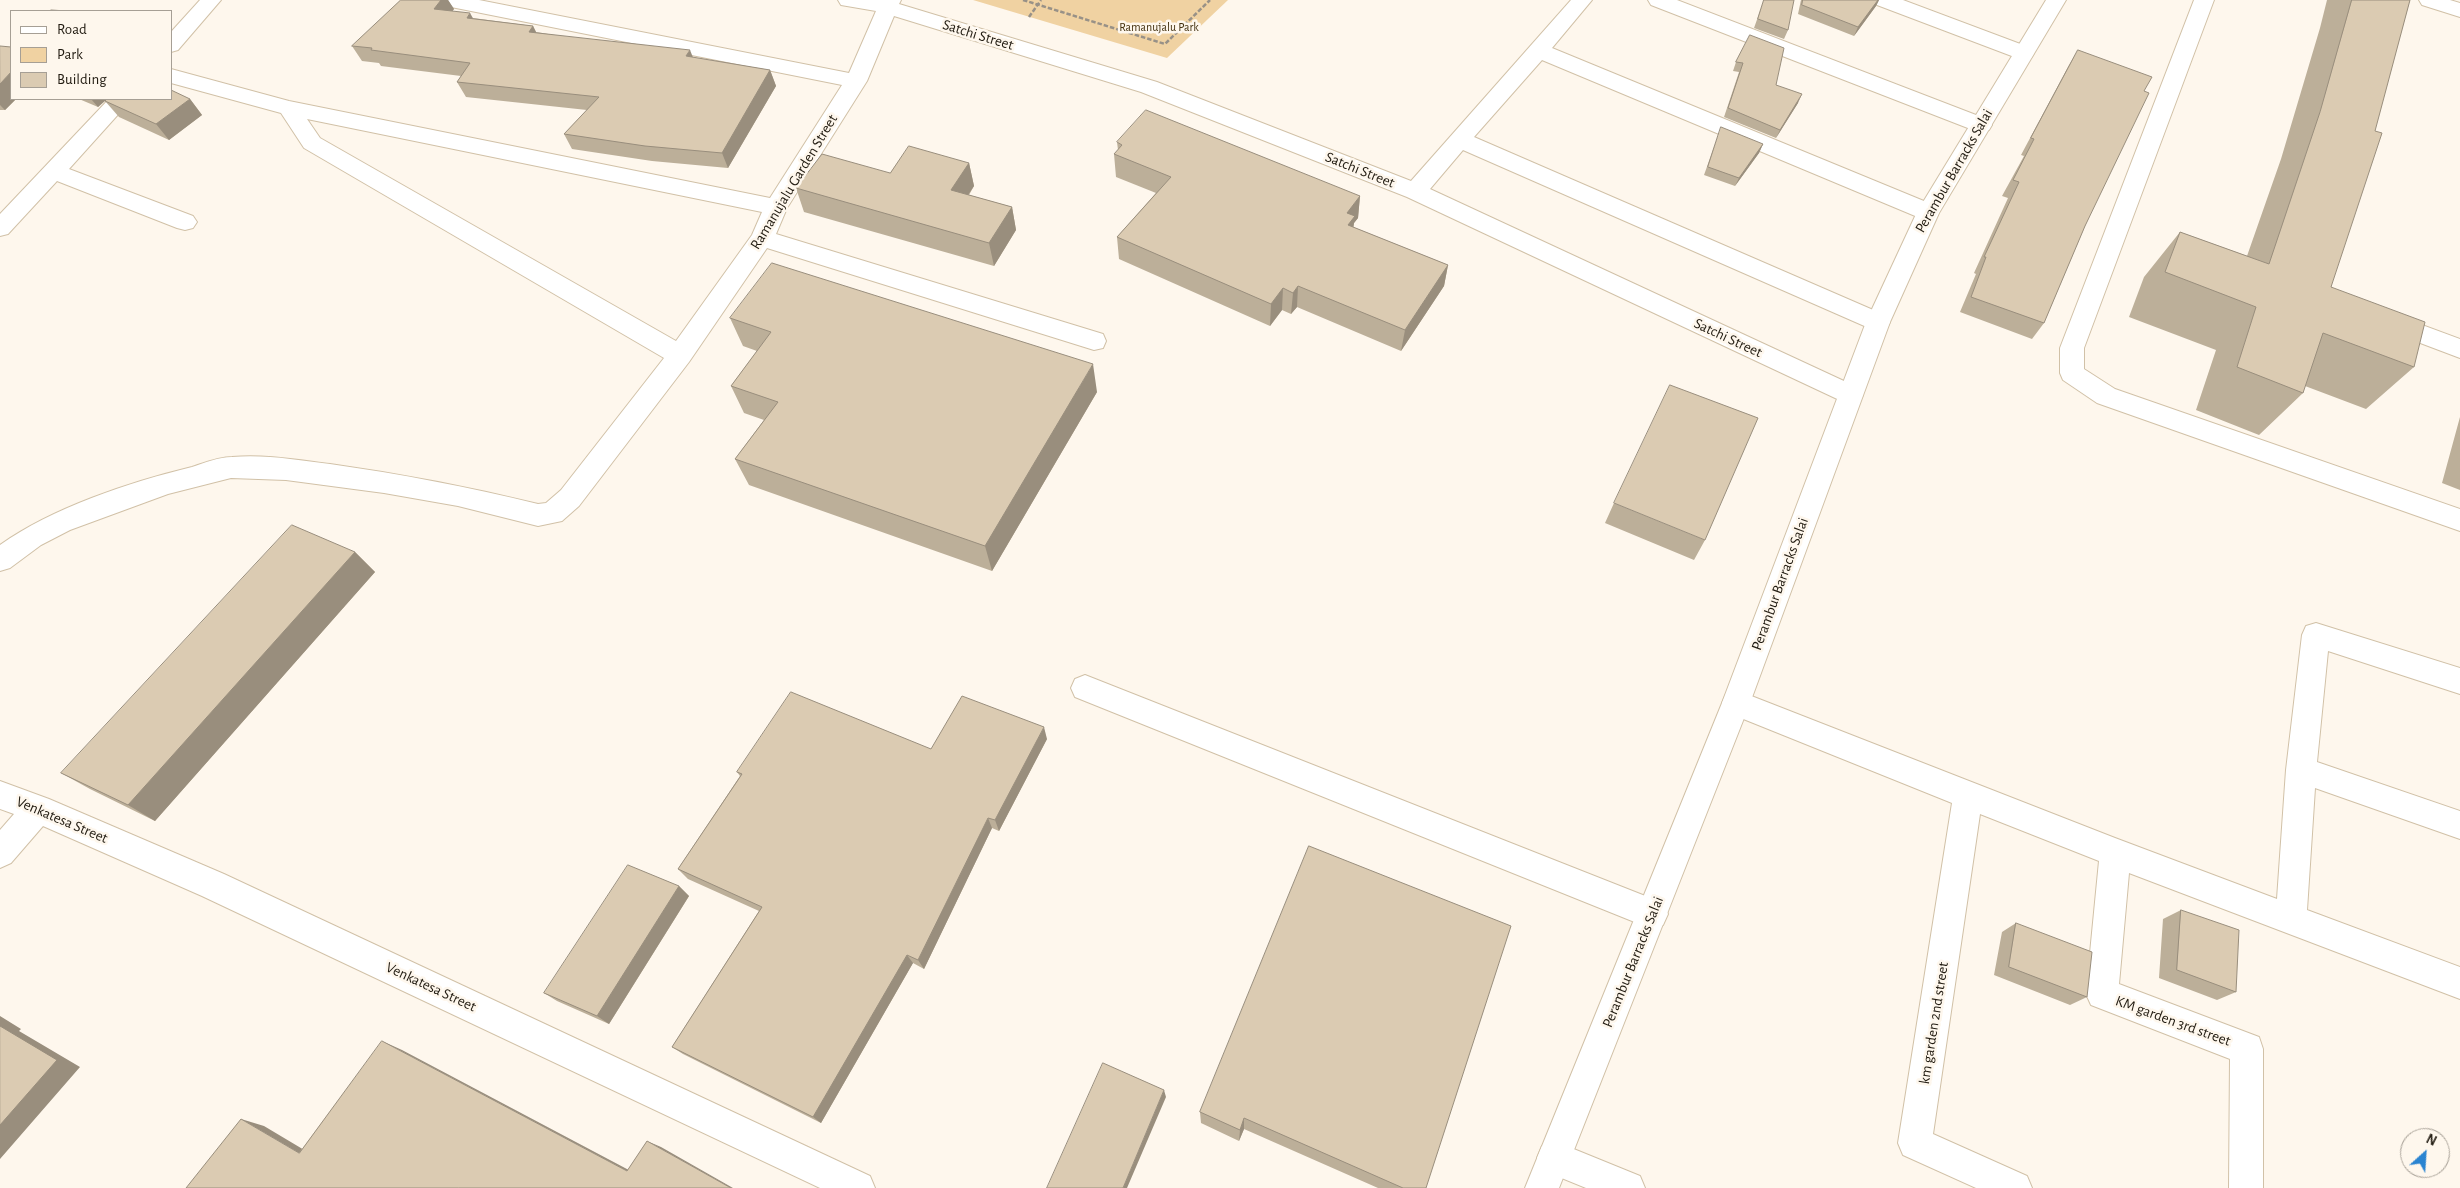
<!DOCTYPE html>
<html>
<head>
<meta charset="utf-8">
<style>
  body { margin:0 }
  #map { position:relative; width:2460px; height:1188px; overflow:hidden; background:#fef7ed; font-family:"Alegreya Sans",sans-serif }
  canvas { display:block }
  .legend { position:absolute; left:10px; top:10px; width:162px; height:90px; box-sizing:border-box; background:#fef7ed; border:1px solid #a69f95; margin:0; padding:6px 9px; list-style:none; font-size:15px; color:#211b11 }
  .legend li { display:flex; align-items:center; gap:10px; height:25px }
  .legend b { width:25px; border:1px solid #a69f95 }
  .north { position:absolute; left:2400px; top:1128px; width:50px; height:50px; box-sizing:border-box; background:#fef7ed; border:1px solid #a69f95; border-radius:50%; rotate:26deg; font-size:14px; font-weight:700; line-height:20px; text-align:center; color:#211b11 }
  .north::after { content:''; display:block; margin:auto; width:18px; height:22px; background:#2a84d1; clip-path:polygon(50% 0,100% 100%,50% 72%,0 100%) }
</style>
</head>
<body>
<div id="map">
<canvas width="2460" height="1188"></canvas>
<ul class="legend">
<li><b style="height:6px;background:#fff"></b>Road</li>
<li><b style="height:14px;background:#f0d2a2"></b>Park</li>
<li><b style="height:14px;background:#dbcbb2"></b>Building</li>
</ul>
<div class="north">N</div>
</div>
<script>
const ctx = document.querySelector('canvas').getContext('2d');
ctx.lineJoin = 'round';
function paint(path, color) { ctx.fillStyle = color; ctx.fill(path, 'evenodd'); }
function trace(path, color, width, dash) { ctx.strokeStyle = color; ctx.lineWidth = width; ctx.lineCap = dash ? 'butt' : 'round'; ctx.setLineDash(dash || []); ctx.stroke(path); }
function drawText(font, color, halo, rows, align = 'center') {
  ctx.font = font + ' "Alegreya Sans",sans-serif'; ctx.lineWidth = 5; ctx.setLineDash([]); ctx.textBaseline = 'middle'; ctx.strokeStyle = halo; ctx.fillStyle = color; for (const [text, x, y, turn = 0] of rows) {
    ctx.save(); ctx.translate(x, y); ctx.rotate((+turn || 0) * Math.PI / 180); ctx.textAlign = isNaN(turn) ? turn : align; if (halo) ctx.strokeText(text, 0, 0); ctx.fillText(text, 0, 0); ctx.restore();
  }
}
paint(new Path2D(`
  M973 0H1228L1167 58Z`), '#f0d2a2');
const minor = new Path2D(`
  M200 0H221L178 50 171 52V32Z
  M436 0H479L849 73 876 11 841 5 838 0H901L899 4 1157 82 1411 181 1571 0H1592L1552 48 1936 206 1939 212 1936 218 1928 220 1920 218 1542 60 1474 137 1887 316 1890 322 1887 328 1878 331 1869 328 1463 150 1430 189 1859 388 1863 395 1859 402 1850 405 1407 197 1141 92 894 16 867 81 787 208 776 234 1103 334 1106 341 1103 348 1094 350 767 248 689 362 579 506 562 521 538 526 458 506 384 493 286 480 231 478 168 494 70 530 41 545 10 568 0 571V545C52 508 130 482 192 467 204 463 219 457 232 457 264 454 298 460 330 464 401 474 469 487 538 504L546 503 561 490 664 358 304 148 281 113 171 83V69L289 101 770 198 842 85 446 6 439 5ZM307 119 762 212 752 235 676 341 320 138Z
  M1648 0H1677L1989 120 1992 125 1989 130 1981 132 1973 130 1651 5Z
  M1874 0H1903L2031 48 2034 53 2031 58 2024 60 2017 58 1877 5Z
  M2194 0H2214L2084 348V369L2115 389 2460 509V531L2097 403 2063 380 2060 373V348Z
  M2419 0H2450L2460 3V17L2422 5Z
  M109 99H132L69 169 193 216 197 222 193 228 185 230 177 228 57 181 8 234 0 236V214Z
  M2387 312 2460 339V358L2378 327 2375 321 2378 315Z
  M2316 623 2460 668V694L2328 651 2317 762 2460 811V839L2315 788 2307 910 2460 967V999L2129 873 2119 984 2259 1037 2263 1049V1188H2229L2230 1059 2091 1005 2086 994 2099 861 1980 814 1933 1134 2027 1176 2032 1188H1976L1903 1155 1898 1143 1952 803 1726 712 1722 703 1726 694 1736 690 2115 838 2277 899 2286 770 2302 635 2306 626Z
  M1085 675 1663 903 1668 914 1663 925 1652 929 1075 697 1071 688 1075 679Z
  M0 781 49 799 224 874 870 1176 875 1188H820L202 896 43 826 11 863 0 868V830L14 814 0 809Z
  M1554 1141 1640 1176 1645 1188H1586L1542 1170 1537 1158 1542 1146Z`);
const major = new Path2D(`
  M2046 0H2066L1939 213 1890 322 1750 703 1559 1188H1525L1722 703 1866 322 1917 212Z`);
trace(minor, '#d1c1a7', 2);
trace(major, '#d1c1a7', 2);
trace(new Path2D(`
  M1023 0 1165 44 1210 0
  M1029 17 1041 0`), '#989187', 2.5, [4.5, 2]);
paint(minor, '#fff');
paint(major, '#fff');
paint(new Path2D(`
  M401 0H448L454 9 452 11 473 18 533 26 536 32 770 70 776 86 728 168 652 161 572 149 564 134 587 110 466 97 457 82 461 76 381 66 379 63 362 61 352 46Z
  M1764 0 1788 30 1784 39 1754 28Z
  M1801 0H1879L1876 6 1854 36 1798 14Z
  M2327 0H2410L2331 287 2414 367 2366 409 2305 386 2303 393 2259 435 2196 410 2216 350 2129 317 2144 277 2180 232 2247 256 2281 159 2320 28Z
  M1750 35 1776 85 1798 103 1776 138 1724 117 1739 72 1733 71 1736 62Z
  M0 46 11 99H16L5 110H0Z
  M2078 50 2144 91 2085 226 2044 323 2032 339 1960 312 1976 274 1974 273 2008 198 2002 196 2024 156 2021 155 2068 67Z
  M79 99H190L202 115 169 140 119 117 105 101 98 107Z
  M1718 136 1763 144 1759 153 1735 186 1704 175Z
  M1117 142 1360 196 1358 218 1354 223 1353 227 1448 265 1444 286 1401 351 1297 307 1291 314 1282 310 1270 326 1119 259 1117 237 1156 193 1116 177 1114 154 1118 150Z
  M969 163 974 186 969 195 1012 207 1016 230 994 266 804 212 796 188 890 173Z
  M730 318 1097 392 992 571 749 485 735 459 764 420 744 413 731 386 757 351 743 346Z
  M2460 417V490L2442 483Z
  M1614 503 1705 540 1694 560 1605 523Z
  M355 552 375 572 155 821 90 789 61 773Z
  M1047 739 999 831 992 828 924 969 913 963 821 1123 683 1054 672 1047 759 911 688 879 678 869 740 776 737 772 931 749Z
  M1309 846 1426 1188H1378L1244 1129 1239 1141 1201 1123 1200 1112Z
  M679 886 689 896 609 1024 557 1001 544 993Z
  M2181 910 2236 992 2217 1000 2159 978 2163 919Z
  M2016 923 2087 997 2070 1005 1994 975 2002 932Z`), '#bcaf99');
paint(new Path2D(`
  M441 0H448L454 9 443 24 434 9Z
  M1878 0H1879L1876 6 1854 36 1858 27Z
  M470 13 479 29 467 18Z
  M533 26 541 42 529 32Z
  M690 50 696 65 686 56Z
  M770 70 776 86 728 168 722 153Z
  M11 72V99H16L5 110 0 105V84Z
  M1802 94 1798 103 1776 138 1780 130Z
  M91 99H107L98 107Z
  M190 99 202 115 169 140 156 124Z
  M1763 144 1759 153 1735 186 1739 178Z
  M969 163 974 186 956 213 951 190Z
  M1360 196 1358 218 1354 223 1352 238 1346 247 1347 213Z
  M1012 207 1016 230 994 266 989 243Z
  M1448 265 1444 286 1401 351 1405 330Z
  M1298 286 1297 307 1291 314 1293 293Z
  M1283 288 1282 310 1270 326 1271 304Z
  M1093 364 1097 392 992 571 985 546Z
  M355 552 375 572 155 821 128 805Z
  M1044 727 1047 739 999 831 995 820Z
  M988 818 992 828 924 969 918 960Z
  M679 886 689 896 609 1024 597 1016Z
  M907 955 913 963 821 1123 813 1117Z
  M0 1016 21 1029 19 1031 80 1067 0 1159Z
  M382 1041 402 1050 642 1177 627 1171Z
  M1164 1090 1166 1097 1127 1188H1123Z
  M1244 1118V1129L1239 1141 1240 1130Z
  M241 1119 264 1126 321 1160 299 1153Z
  M647 1141 661 1147 733 1188H731Z`), '#998e7d');
const building = new Path2D(`
  M401 0H441L434 9 470 13 467 18 533 26 529 32 690 50 686 56 770 70 722 153 645 146 564 134 599 97 457 82 470 63 371 50 372 48 352 46Z
  M1764 0H1794L1788 30 1758 19Z
  M1803 0H1878L1858 27 1802 5Z
  M2352 0H2410L2375 131 2382 133 2331 287 2425 322 2414 367 2323 333 2303 393 2237 367 2256 307 2165 272 2180 232 2269 264 2320 112Z
  M51 10 67 11H50Z
  M1750 35 1784 48 1776 85 1802 94 1780 130 1728 108 1743 63 1736 62Z
  M0 46 11 47V72L0 84Z
  M2078 50 2152 77 2144 91 2149 93 2085 226 2044 323 1971 297 1986 257H1984L2019 182 2013 180 2034 139 2031 138Z
  M171 90 190 99 156 124 105 101 107 99H171Z
  M1146 110 1360 196 1347 213 1355 216 1348 225 1448 265 1405 330 1298 286 1293 293 1283 288 1271 304 1117 237 1171 177 1114 154 1122 145 1117 142Z
  M1721 127 1763 144 1739 178 1708 167Z
  M909 146 969 163 951 190 1012 207 989 243 796 188 822 154 890 173Z
  M772 263 1093 364 985 546 735 459 778 402 731 386 771 332 730 318Z
  M1670 385 1758 418 1705 540 1614 503Z
  M292 525 355 552 128 805 61 773Z
  M791 692 931 749 962 696 1044 727 995 820 988 818 918 960 907 955 813 1117 672 1047 762 907 678 869 742 774 737 772Z
  M1309 846 1511 926 1426 1188H1403L1244 1118 1240 1130 1200 1112Z
  M628 865 679 886 597 1016 544 993Z
  M2181 910 2239 930 2236 992 2177 970Z
  M2016 923 2092 952 2087 997 2009 967Z
  M0 1026 57 1060 0 1125Z
  M382 1041 627 1171 647 1141 731 1188H186L241 1119 299 1153Z
  M1103 1063 1164 1090 1123 1188H1047Z`);
paint(building, '#dbcbb2');
trace(building, '#998e7d', 1);
drawText('12px', '#443211', '#fef7ed', [
  ["Ramanujalu Park",1159,27]
]);
drawText('15px', '#211b11', '#fef7ed', [
  ["Satchi Street",978,35,17],
  ["Satchi Street",1360,170,22],
  ["Perambur Barracks Salai",1954,171,-60],
  ["Ramanujalu Garden Street",794,182,-59],
  ["Satchi Street",1728,338,25],
  ["Perambur Barracks Salai",1780,584,-70],
  ["Venkatesa Street",62,820,23],
  ["Perambur Barracks Salai",1633,962,-68],
  ["Venkatesa Street",431,987,25],
  ["KM garden 3rd street",2173,1021,20],
  ["km garden 2nd street",1934,1023,-81]
]);
</script>
</body>
</html>
